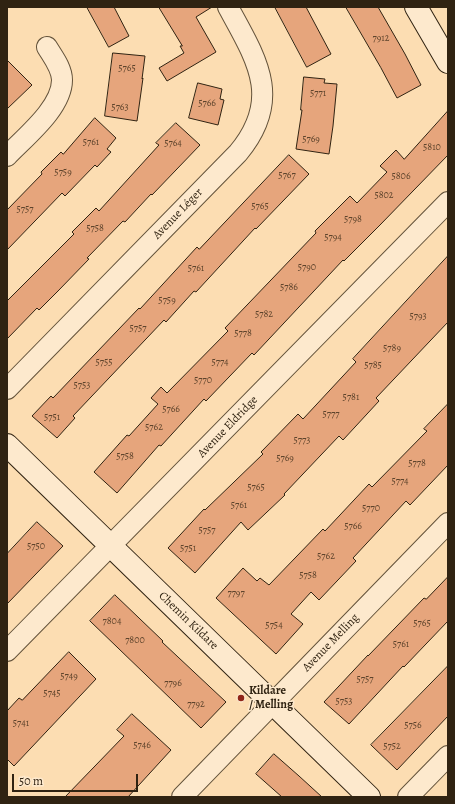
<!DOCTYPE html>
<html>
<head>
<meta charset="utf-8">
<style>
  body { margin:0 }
  #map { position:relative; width:455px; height:804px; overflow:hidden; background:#fcddb2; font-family:Alegreya,serif }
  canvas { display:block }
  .frame { position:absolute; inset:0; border:8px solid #302312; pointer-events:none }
  .scale { position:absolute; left:12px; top:774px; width:126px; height:18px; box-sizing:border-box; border:2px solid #302312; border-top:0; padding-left:5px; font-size:12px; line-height:14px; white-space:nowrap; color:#302312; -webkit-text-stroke:3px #fde9cd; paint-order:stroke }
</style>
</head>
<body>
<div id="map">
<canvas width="455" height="804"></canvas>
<div class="frame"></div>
<div class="scale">50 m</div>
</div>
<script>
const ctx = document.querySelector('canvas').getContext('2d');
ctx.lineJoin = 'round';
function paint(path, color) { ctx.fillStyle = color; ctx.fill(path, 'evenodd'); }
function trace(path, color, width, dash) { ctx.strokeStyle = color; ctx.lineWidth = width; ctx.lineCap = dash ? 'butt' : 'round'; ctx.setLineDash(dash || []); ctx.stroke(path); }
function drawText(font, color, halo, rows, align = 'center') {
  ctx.font = font + ' Alegreya,serif'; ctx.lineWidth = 3; ctx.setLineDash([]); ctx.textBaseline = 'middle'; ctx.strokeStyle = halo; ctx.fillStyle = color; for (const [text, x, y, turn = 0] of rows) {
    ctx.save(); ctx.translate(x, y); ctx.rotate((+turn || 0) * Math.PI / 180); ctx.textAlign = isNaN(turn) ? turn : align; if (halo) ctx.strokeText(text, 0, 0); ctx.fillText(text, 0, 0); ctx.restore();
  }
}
const building = new Path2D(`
  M87 7H114L129 36 109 47Z
  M159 7H212L196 17 216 52 167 81 159 68 184 53 180 46H182Z
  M275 7H306L331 54 307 67Z
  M346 7H378L405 54 421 85 397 98 381 68Z
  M113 53 145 56 142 79 143 78 137 121 105 116Z
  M7 60 32 85 7 109Z
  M304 77 325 79 324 83 337 84 333 126 329 154 296 149 302 110H301Z
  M198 83 222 89 220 99 224 100 218 125 189 118Z
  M448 111V155L380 225 344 261 343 260 254 355 252 353 206 401 204 399 161 446 159 445 117 493 94 472 127 435 129 436 158 404 151 398 161 387 167 393 228 331 225 328 316 233 315 231 350 196 357 203 387 172 380 166 396 150 404 159Z
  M95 118 116 138 107 149 111 152 97 167 95 165 65 196 62 193 7 250V210L42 174 41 172 61 152 63 154Z
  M176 123 200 145 152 195 151 194 125 222 123 221 87 258 89 259 58 291 39 310 37 308 7 339V301L74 234 72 232 96 208 99 211 159 145 156 143Z
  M289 155 309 174 256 229 255 228 196 292 194 291 166 322 164 320 73 416 75 418 57 438 32 416 51 396 53 398 139 308 140 309 197 247 199 249Z
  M448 256V322L376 398 379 401 343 440 339 436 284 494 285 495 248 530 241 522 195 573 168 548 204 509 205 510 263 454 261 452 298 414 303 419 356 362 353 359Z
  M448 404V465L410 505 406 501 353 558 356 561 319 600 311 592 291 614 303 624 276 654 216 598 243 568 257 581 260 578 269 585 323 529 325 531 369 484 372 487 427 431 424 429Z
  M37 522 63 546 7 604V554Z
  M448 577V621L404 667 403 666 349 724 324 702 368 655V656L424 598 426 599Z
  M115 595 163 641 162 642 226 702 201 728 90 621Z
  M69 652 96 679 14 766 7 759V711L19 698 22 700Z
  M448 666V716L397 770 371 745Z
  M132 714 171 750 128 797H65L124 736 117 730Z
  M274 754 299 776 322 797H282L256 774Z`);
paint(building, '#e6a57c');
trace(building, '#302312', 1);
const street = new Path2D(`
  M7 156C25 137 62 108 62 80 62 68 53 57 47 47
  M7 389 238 153C283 99 257 60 228 7
  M7 651 448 202
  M182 797 448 523
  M408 797 448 756`);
const secondary = new Path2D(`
  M416 7 448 62
  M7 445 369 797`);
trace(street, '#63523a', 22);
trace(secondary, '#302312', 24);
trace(street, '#fde9cd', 20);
trace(secondary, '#fde9cd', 22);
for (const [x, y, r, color] of [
  [241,698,4,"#8f2418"]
]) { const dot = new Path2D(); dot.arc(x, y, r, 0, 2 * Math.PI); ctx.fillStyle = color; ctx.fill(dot); trace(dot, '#fde9cd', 1.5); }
drawText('10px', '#5e442c', null, [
  ["7912",381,39],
  ["5765",127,69],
  ["5771",318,94],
  ["5766",207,104],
  ["5763",120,108],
  ["5769",311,140],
  ["5761",91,143],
  ["5764",173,144],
  ["5810",432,148],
  ["5759",63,173],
  ["5767",287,176],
  ["5806",401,177],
  ["5802",384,196],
  ["5765",260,207],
  ["5757",25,210],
  ["5798",353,220],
  ["5758",95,229],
  ["5794",333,238],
  ["5790",307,268],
  ["5761",196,269],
  ["5786",289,288],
  ["5759",167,301],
  ["5782",264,315],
  ["5793",418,317],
  ["5757",138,329],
  ["5778",243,334],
  ["5789",392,349],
  ["5755",104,363],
  ["5774",220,363],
  ["5785",373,366],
  ["5770",203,381],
  ["5753",82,386],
  ["5781",351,398],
  ["5766",171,410],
  ["5777",331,415],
  ["5751",52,418],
  ["5762",154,428],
  ["5773",302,441],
  ["5758",125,457],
  ["5769",285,459],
  ["5778",417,464],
  ["5774",400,482],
  ["5765",256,488],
  ["5761",239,506],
  ["5770",371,509],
  ["5766",353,527],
  ["5757",207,531],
  ["5750",36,547],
  ["5751",188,549],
  ["5762",326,557],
  ["5758",308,576],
  ["7797",236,594],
  ["7804",112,622],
  ["5765",422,624],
  ["5754",274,626],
  ["7800",135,641],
  ["5761",401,645],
  ["5749",69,677],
  ["5757",365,680],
  ["7796",173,684],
  ["5745",52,694],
  ["5753",344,702],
  ["7792",196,705],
  ["5741",21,724],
  ["5756",413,726],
  ["5746",142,746],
  ["5752",392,747]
]);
drawText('12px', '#302312', '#fde9cd', [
  ["Avenue Léger",178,214,-46],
  ["Avenue Eldridge",228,427,-46],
  ["Chemin Kildare",188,621,44],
  ["Avenue Melling",331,643,-46]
]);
drawText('bold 12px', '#302312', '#fde9cd', [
  ["Kildare",249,691],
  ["/ Melling",249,705]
], 'left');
</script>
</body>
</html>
